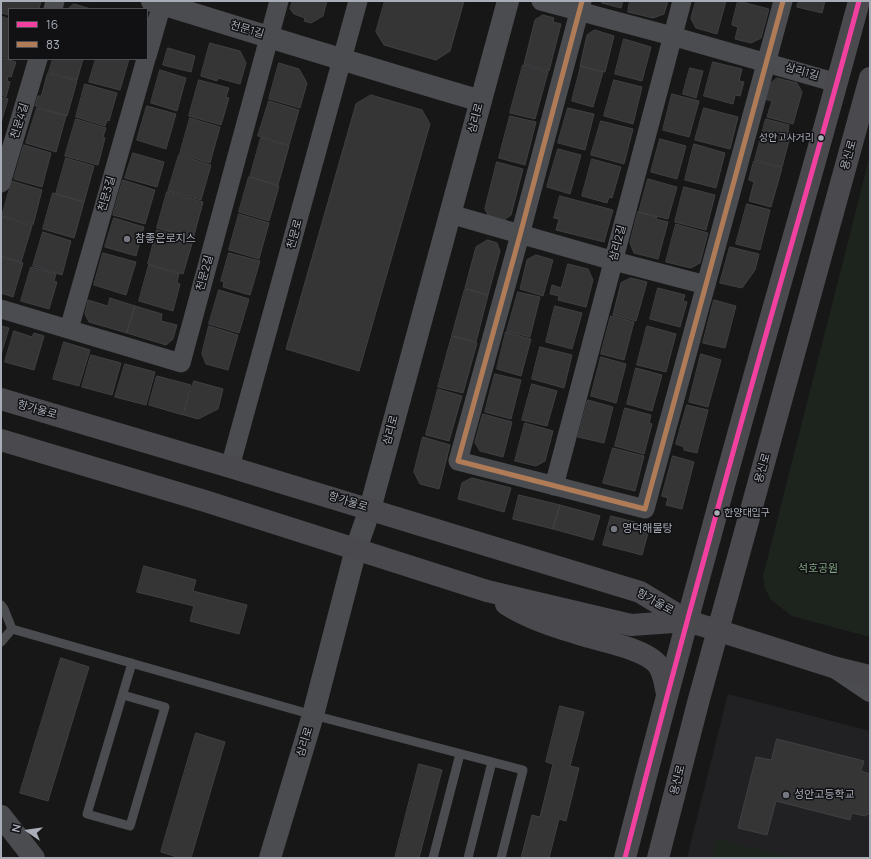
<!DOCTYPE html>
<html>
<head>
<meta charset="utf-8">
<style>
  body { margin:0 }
  #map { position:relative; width:871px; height:859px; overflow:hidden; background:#171717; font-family:Manrope,sans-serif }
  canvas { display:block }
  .frame { position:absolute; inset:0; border:2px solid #a8adb8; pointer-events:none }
  .legend { position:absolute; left:8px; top:8px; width:140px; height:52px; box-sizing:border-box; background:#111113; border:1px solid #4d4f55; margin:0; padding:5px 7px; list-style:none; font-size:12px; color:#a8adb8 }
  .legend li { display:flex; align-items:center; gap:8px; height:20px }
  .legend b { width:20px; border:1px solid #4d4f55 }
  .north { position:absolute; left:8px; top:811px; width:40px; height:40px; -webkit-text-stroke:3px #111113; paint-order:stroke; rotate:283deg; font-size:11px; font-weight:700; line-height:16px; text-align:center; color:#a8adb8 }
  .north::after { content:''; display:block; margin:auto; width:14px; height:18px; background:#a8adb8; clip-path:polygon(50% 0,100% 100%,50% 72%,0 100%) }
</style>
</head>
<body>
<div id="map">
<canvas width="871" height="859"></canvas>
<div class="frame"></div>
<ul class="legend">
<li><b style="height:5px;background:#f240a1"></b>16</li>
<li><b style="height:5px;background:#b07c57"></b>83</li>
</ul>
<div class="north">N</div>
</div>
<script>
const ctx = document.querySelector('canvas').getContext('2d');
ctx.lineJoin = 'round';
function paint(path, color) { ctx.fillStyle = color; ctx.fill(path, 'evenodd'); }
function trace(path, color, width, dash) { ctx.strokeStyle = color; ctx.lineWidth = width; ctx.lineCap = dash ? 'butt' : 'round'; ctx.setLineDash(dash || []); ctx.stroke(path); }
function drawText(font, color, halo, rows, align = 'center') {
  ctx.font = font + ' Manrope,"Noto Sans KR",sans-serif'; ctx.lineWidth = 3; ctx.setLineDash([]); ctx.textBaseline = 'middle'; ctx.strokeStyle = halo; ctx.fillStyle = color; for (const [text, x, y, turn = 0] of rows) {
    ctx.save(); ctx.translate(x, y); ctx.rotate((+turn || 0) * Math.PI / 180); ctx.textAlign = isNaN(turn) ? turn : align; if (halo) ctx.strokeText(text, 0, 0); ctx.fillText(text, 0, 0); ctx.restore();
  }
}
paint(new Path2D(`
  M728 694 870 731V858H687Z`), '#212123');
paint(new Path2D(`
  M870 155V637L792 616 771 600 765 589 763 576Z
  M716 839 793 858H712Z`), '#1d241e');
const building = new Path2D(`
  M3 1H41L39 9H9V15L1 13Z
  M293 1H327L323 16 311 23 304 21 305 18 294 14 290 9Z
  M385 1H464L450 51 436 60 384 45 376 32Z
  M601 1H623L621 8 602 3Z
  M630 1H668L664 14 653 18 628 12Z
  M696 1H726L717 34 696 28 691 19Z
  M738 1 769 9 761 38 751 43 735 39 738 27 732 25Z
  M799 1H825L822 13 797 7Z
  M74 4 91 9H68Z
  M543 15 554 18 553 22 561 24 549 71 524 64 535 20Z
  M1 16 9 19V59L1 56Z
  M595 30 614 36 605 72 580 66 587 35Z
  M624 39 651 47 642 81 615 74Z
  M210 43 240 51 246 63 240 84 218 78 217 81 201 76Z
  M168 48 195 56 191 72 163 65Z
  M1 58 16 62 11 77 8 76 7 81 10 82 6 97 1 95Z
  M53 59H83L77 80 49 72Z
  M96 59H129L120 90 89 82Z
  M713 62 742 69 739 81 744 82 740 96 735 95 733 104 704 96Z
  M279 63 299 69 307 83 300 108 269 99Z
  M523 65 548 72 535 119 510 113Z
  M581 66 603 72 593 107 572 101Z
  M690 68 703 71 696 98 683 94Z
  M160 70 186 78 177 111 151 103Z
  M48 73 77 81 67 116 35 106 38 96H41Z
  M777 78 797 83 802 92 793 124 767 117 772 101 764 99 768 86Z
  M199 80 229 88 226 97 229 98 221 125 189 116Z
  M614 80 642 87 633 124 604 116Z
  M85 84 117 93 109 121 107 120 105 126 76 117Z
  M672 94 699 101 689 137 663 130Z
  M371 95 422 110 430 124 359 371 286 349 356 104Z
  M1 97 8 99 1 123Z
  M269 101 299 110 289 145 258 136Z
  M147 106 176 114 166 149 137 140Z
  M37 108 66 116 56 152 26 143Z
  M568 108 594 114 585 150 558 143Z
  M704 108 738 117 730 149 695 140Z
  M510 116 536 122 525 165 499 158Z
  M190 118 220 127 210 163 180 154Z
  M76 119 106 128 103 137 105 138 98 165 65 156Z
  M766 119 789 125 788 132 791 133 782 167 755 160Z
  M601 121 633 129 624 164 591 155Z
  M261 138 289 146 278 185 250 177Z
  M660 139 686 146 677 179 651 172Z
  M694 144 725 153 716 188 685 180Z
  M24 145 51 153 42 187 14 179Z
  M558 149 581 155 570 194 547 187Z
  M133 153 164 162 157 187 125 178Z
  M179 155 211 165 201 200 168 191Z
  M66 158 94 166 84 202 56 194Z
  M592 159 621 167 612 198 609 197 607 203 582 196Z
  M754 161 782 168 771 207 749 201 754 182 749 180Z
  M497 162 523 169 511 215 504 220 488 215 485 209Z
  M249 177 279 186 269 221 239 212Z
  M648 179 677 187 668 219 639 212Z
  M123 180 155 190 145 224 113 215Z
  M12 181 42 190 33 225 2 216Z
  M684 187 715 195 706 230 675 222Z
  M167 192 203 202 193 239 157 228Z
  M53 193 84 202 74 238 43 229Z
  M560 196 613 210 604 242 556 230 559 219 554 218Z
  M747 204 770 210 760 250 736 244Z
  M638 212 657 217 656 219 668 222 658 259 634 253 630 243Z
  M239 214 269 223 259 259 229 250Z
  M2 217 32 226 21 262 1 256Z
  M114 218 144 227 136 256 105 247Z
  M676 224 708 233 700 263 691 268 666 262Z
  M157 230 193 240 183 274 148 264Z
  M43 232 71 241 62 275 33 266Z
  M488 240 497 243 500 251 488 295 465 288 476 247Z
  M730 247 759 254 755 270 742 288 720 283Z
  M103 253 136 262 126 295 94 285Z
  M229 253 260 261 250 295 223 287 224 282 221 281Z
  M536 255 553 260 543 296 520 289 527 260Z
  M1 257 23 263 13 297 1 293Z
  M568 264 588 269 593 280 586 307 558 300 559 296 550 294 552 285 561 288Z
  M149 265 179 274 177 282 180 284 173 311 139 301Z
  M31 267 56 274 54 281 57 282 49 309 21 301Z
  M631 278 647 282 636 321 613 315 621 283Z
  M658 288 685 295 683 301 687 302 680 327 650 319Z
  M465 289 488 295 476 342 452 336Z
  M219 290 249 299 239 333 209 324Z
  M518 292 540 297 530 337 507 331Z
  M110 298 135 306 127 333 89 322 85 314 88 300 108 306Z
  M714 300 736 306 725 348 703 343Z
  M135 306 162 314 161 321 177 325 173 339 166 345 127 333Z
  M555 306 582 313 572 349 546 342Z
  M611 316 634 322 624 360 601 354Z
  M1 326 9 328 1 355Z
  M209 326 238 335 228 370 206 364 202 354Z
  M647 326 676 334 666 372 637 365Z
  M14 331 32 337 34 333 44 336 34 370 5 362Z
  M506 332 531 339 521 376 497 369Z
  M452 336 477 343 463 393 438 387Z
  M64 342 90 350 79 386 53 379Z
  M540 347 572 355 564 388 532 379Z
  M701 354 721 360 708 407 689 402Z
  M91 355 121 363 112 395 82 387Z
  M601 357 626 364 616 403 591 396Z
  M125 364 155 372 146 405 115 397Z
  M636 368 662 375 652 411 627 404Z
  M495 374 521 380 511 419 485 412Z
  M157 376 191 385 183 415 149 405Z
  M194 381 223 389 218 409 198 419 184 415Z
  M532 384 557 391 547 426 522 420Z
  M438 389 462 396 449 441 426 435Z
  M588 400 613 407 604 443 578 437Z
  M687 405 708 410 697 453 684 450V447L676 444Z
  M625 408 651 415 649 423 652 424 644 454 615 446Z
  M483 414 512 422 503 457 480 451 475 443Z
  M525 423 553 431 545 461 536 466 515 461Z
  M423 437 450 445 439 489 420 484 414 472Z
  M613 448 644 456 635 491 603 483Z
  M673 456 694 462 682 509 666 505 668 498 662 496Z
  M472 478 511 488 504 512 458 499 462 483Z
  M519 495 560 505 553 529 513 519Z
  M560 505 600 516 593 540 553 529Z
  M611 516 650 526 642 555 603 545Z
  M144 566 196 580 193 591 247 605 239 634 190 621 194 606 137 592Z
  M61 658 89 667 48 801 20 793Z
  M560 706 584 712 570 766 579 768 566 821 559 819 549 858H521L532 815 540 817 553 764 546 762Z
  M196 733 225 742 191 858H180L161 852Z
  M777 739 864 761 861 771 870 774V813L865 816 852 813 850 820 776 801 767 835 738 828 756 757 771 760Z
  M419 764 442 770 419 858H395Z`);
paint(building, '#353536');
trace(building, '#3f4043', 1);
trace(new Path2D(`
  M1 605 4 609 12 629
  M1 642 12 629 313 715 523 770 501 858
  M123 695 165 707 130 826 87 814 132 663
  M433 858 460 754
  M468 858 492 762`), '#4b4c50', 9);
trace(new Path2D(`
  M541 1 672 36 837 83
  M582 1 520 235 458 461 645 509 783 1
  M53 9 55 1
  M147 56 162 4
  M1 183 38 59
  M450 214 614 261 706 285
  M1 309 181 363 279 1
  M69 329 146 59
  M230 467 358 1
  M554 486 682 1`), '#4b4c50', 19);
trace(new Path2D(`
  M152 1C262 35 371 69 481 101
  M836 668 870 691
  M1 816 34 858
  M270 858 313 715 356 549 370 509 508 1`), '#4b4c50', 22);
trace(new Path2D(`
  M1 399 230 467 640 592 688 621 833 667 870 676
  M1 440 205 501 487 591 631 625 688 621
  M506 604C529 619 557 627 582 635 602 641 646 649 658 665 664 673 665 685 667 694
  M625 858C653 748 682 639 712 530 759 353 812 178 859 1
  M658 858 699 699 870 78`), '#4a4a4e', 22);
trace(new Path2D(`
  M625 858C653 748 682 639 712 530 759 353 812 178 859 1`), '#f240a1', 5);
trace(new Path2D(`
  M582 1 520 235 458 461 645 509 783 1`), '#b07c57', 5);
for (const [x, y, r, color] of [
  [821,138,3.5,"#a8adb8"],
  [127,239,4,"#757880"],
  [717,513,3.5,"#a8adb8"],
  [614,529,4,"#757880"],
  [786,795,4,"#757880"]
]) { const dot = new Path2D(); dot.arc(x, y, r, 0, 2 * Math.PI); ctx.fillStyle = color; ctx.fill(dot); trace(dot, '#111113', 1.5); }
drawText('10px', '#a8adb8', '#111113', [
  ["성안고사거리",814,138],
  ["한양대입구",724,513,"left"]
], 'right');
drawText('11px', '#a8adb8', '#111113', [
  ["천문1길",247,30,17],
  ["삼리1길",802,72,16],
  ["삼리로",476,118,-75],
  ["천문4길",20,121,-73],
  ["용신로",849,155,-74],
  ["천문3길",107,194,-74],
  ["천문로",295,234,-75],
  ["삼리2길",618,243,-75],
  ["천문2길",205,273,-75],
  ["항가울로",37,410,16],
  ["삼리로",391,430,-75],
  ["용신로",763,468,-74],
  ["항가울로",348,502,17],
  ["항가울로",655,602,29],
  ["삼리로",305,742,-73],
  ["용신로",678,780,-76]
]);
drawText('11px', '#a8adb8', '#111113', [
  ["참좋은로지스",135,239],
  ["영덕해물탕",622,529],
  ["성안고등학교",794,795]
], 'left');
drawText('11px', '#7fa381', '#111113', [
  ["석호공원",818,569]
]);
</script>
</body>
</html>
